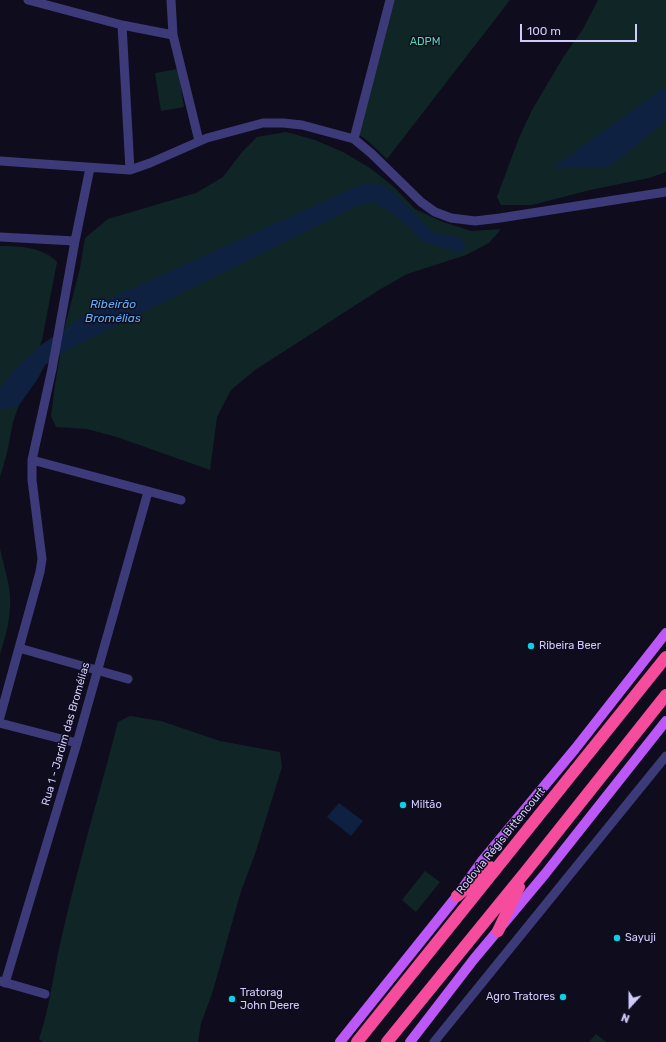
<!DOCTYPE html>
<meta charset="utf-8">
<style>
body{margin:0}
#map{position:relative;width:666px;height:1042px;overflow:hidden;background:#0f0d1d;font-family:Rubik,sans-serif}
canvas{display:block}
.north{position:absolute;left:610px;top:986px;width:40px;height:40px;-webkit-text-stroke:3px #0f0d1d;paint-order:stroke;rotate:201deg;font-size:11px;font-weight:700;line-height:16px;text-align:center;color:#d1cbfc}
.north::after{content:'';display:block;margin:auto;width:14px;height:18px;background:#d1cbfc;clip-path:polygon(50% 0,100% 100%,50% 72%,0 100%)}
.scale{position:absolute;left:520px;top:24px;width:117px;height:18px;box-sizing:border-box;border:2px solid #d1cbfc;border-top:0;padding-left:5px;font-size:12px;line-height:14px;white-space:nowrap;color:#d1cbfc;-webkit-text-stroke:3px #0f0d1d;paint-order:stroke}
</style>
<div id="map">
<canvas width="666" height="1042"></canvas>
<div class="north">N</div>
<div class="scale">100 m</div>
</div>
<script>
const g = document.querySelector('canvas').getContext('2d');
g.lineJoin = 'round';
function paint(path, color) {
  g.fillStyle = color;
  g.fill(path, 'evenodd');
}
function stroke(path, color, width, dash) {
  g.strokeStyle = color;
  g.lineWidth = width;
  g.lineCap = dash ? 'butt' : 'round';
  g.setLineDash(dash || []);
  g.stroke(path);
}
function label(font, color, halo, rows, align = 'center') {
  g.font = font + ' Rubik,sans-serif';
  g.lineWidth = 3;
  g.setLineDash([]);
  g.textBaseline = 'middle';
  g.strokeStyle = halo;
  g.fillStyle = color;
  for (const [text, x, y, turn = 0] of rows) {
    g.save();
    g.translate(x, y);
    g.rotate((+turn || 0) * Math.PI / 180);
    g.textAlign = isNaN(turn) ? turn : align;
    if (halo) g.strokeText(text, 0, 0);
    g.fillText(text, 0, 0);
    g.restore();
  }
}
const green = new Path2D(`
 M393,0h117l-123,159 -19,-18 -10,-7z
 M598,0h68v172l-17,6 -59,12 -58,15h-31l-4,-8 22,-59 13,-28 32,-54 19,-27z
 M178,69l6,38 -23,4 -6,-38z
 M286,132l29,8 28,12 27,16 24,19 21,22 28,13 28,9 30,-2 -12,14 -23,12 -59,19 -28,16 -124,80 -24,20 -14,27 -7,53 -93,-33 -30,-8 -31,-2 -5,-11 4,-31 10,-59 15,-58 5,-30 23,-19 88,-26 27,-16 19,-25 15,-15z
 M0,246c19,0 43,1 57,16l-15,78 -29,82 -6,31 -7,24z
 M0,549c4,17 12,42 10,59 -1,16 -5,31 -10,46z
 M130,716l31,5 59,20 60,11 2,15 -27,87 -14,37 -29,103 -11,29 -3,19h-155l-4,-3c12,-35 15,-72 24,-108 16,-70 37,-139 55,-209z
 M425,871l15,11 -24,30 -14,-12z
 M596,1034l10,8h-17z`);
const water = new Path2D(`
 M666,86v35l-57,46 -57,1z
 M364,183h14l16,9 30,32 9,8 28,6 5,10 -6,5 -39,-12 -12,-14 -20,-16 -16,-9 -10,1 -292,145 -26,17 -8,15 -18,25 -19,5v-21l11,-16 30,-28 66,-45z
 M339,803l24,18 -12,15 -24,-19z`);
const minor = new Path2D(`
 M28,0l94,25 51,10
 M171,0l2,35 26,106
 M122,25l8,145
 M354,139l36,-139
 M0,161l130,9 20,-7 57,-25 56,-15h20l19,2 52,14 18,15 49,48 14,10 16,6 24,3 25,-3 166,-26
 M0,237l75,4
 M32,460l149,40
 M19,648l109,31
 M0,717l40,-145 2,-13 -10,-79v-20l20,-91 23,-128 15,-73
 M0,723l77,20
 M0,981l45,13
 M5,983l72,-240 71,-251
 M434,1042l232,-286`);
const primary = new Path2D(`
 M340,1042l117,-146 25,-35 93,-112 91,-116
 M410,1042l64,-83 71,-85 121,-153`);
const motorway = new Path2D(`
 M457,896l33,-29
 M498,931l21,-44
 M357,1042l309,-385
 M387,1042l140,-172 139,-175`);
const markers = [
 [531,646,4,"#0cd0e8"],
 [403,805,4,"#0cd0e8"],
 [617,938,4,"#0cd0e8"],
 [563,997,4,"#0cd0e8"],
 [232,999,4,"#0cd0e8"]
];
const parkNames = [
 ["ADPM",425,42]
];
const poiNames = [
 ["Ribeira Beer",539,646],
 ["Miltão",411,805],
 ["Sayuji",625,938],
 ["Tratorag",240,993],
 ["John Deere",240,1006],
 ["Agro Tratores",555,997,"right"]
];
const streetNames = [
 ["Rua 1 - Jardim das Bromélias",66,734,-74],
 ["Rodovia Régis Bittencourt",501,841,-51]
];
const waterNames = [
 ["Ribeirão",113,305],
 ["Bromélias",113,319]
];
paint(green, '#102626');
paint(water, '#0e2140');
stroke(minor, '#3d3a7a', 9);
stroke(primary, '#bc58f7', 10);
stroke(motorway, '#f64c9d', 12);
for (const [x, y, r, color] of markers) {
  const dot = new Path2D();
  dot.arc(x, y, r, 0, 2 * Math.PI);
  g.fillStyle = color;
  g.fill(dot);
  stroke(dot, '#0f0d1d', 1.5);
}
label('11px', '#5cd8b9', '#0f0d1d', parkNames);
label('11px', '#d1cbfc', '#0f0d1d', poiNames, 'left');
label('11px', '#d1cbfc', '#0f0d1d', streetNames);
label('italic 12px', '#5eaff7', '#0f0d1d', waterNames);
</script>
